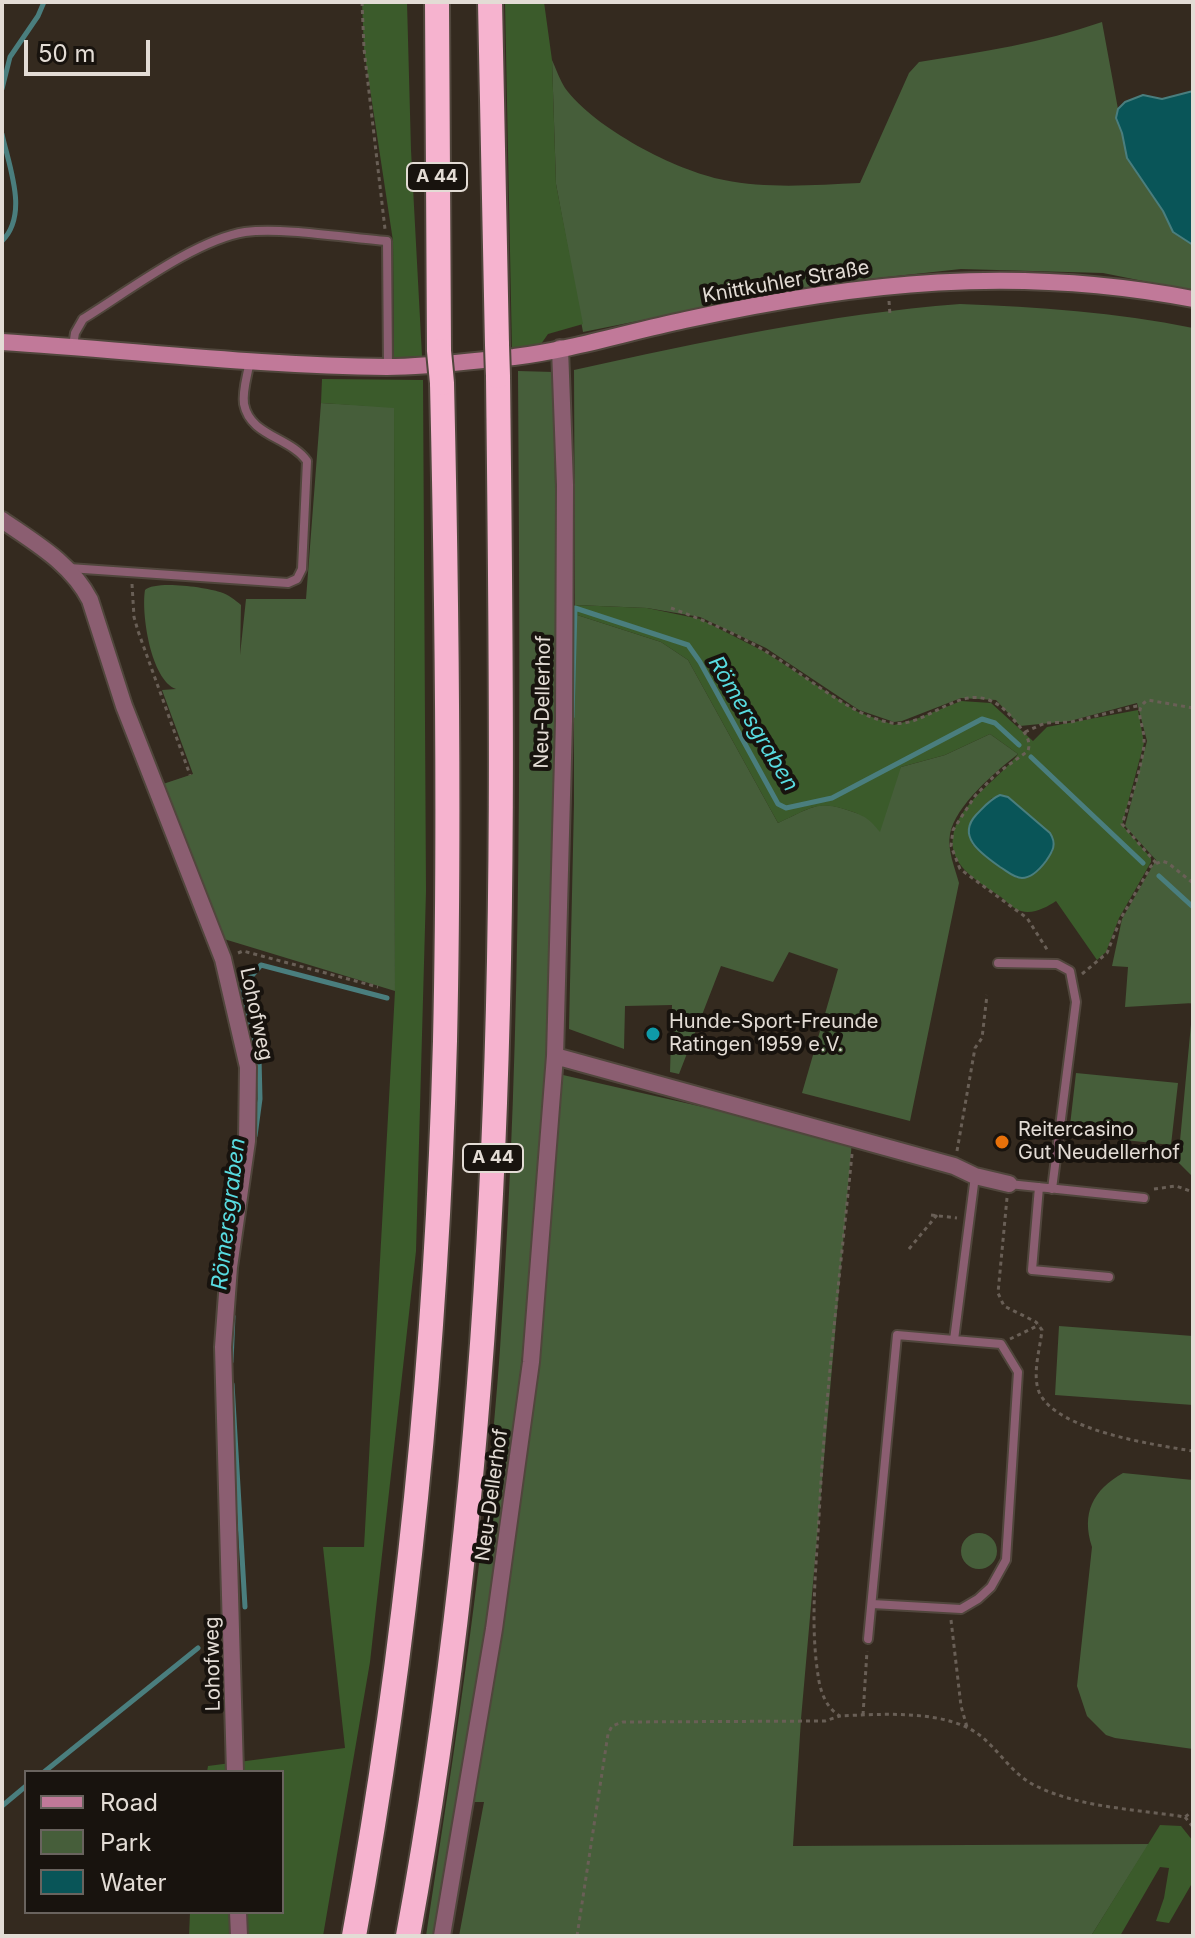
<!DOCTYPE html>
<meta charset="utf-8">
<style>
body{margin:0}
#map{position:relative;width:1195px;height:1938px;overflow:hidden;background:#342a1f;font-family:Inter,sans-serif}
canvas{display:block}
.frame{position:absolute;inset:0;border:4px solid #e3dcd5;pointer-events:none}
.legend{position:absolute;left:24px;top:1770px;width:260px;height:144px;box-sizing:border-box;background:#18130e;border:2px solid #69635e;margin:0;padding:10px 14px;list-style:none;font-size:24px;color:#e3dcd5}
.legend li{display:flex;align-items:center;gap:16px;height:40px}
.legend b{width:40px;border:2px solid #69635e}
.scale{position:absolute;left:24px;top:40px;width:126px;height:36px;box-sizing:border-box;border:4px solid #e3dcd5;border-top:0;padding-left:10px;font-size:24px;line-height:28px;white-space:nowrap;color:#e3dcd5;-webkit-text-stroke:6px #18130e;paint-order:stroke}
</style>
<div id="map">
<canvas width="1195" height="1938"></canvas>
<div class="frame"></div>
<ul class="legend">
<li><b style="height:10px;background:#c17999"></b>Road</li>
<li><b style="height:22px;background:#465e3a"></b>Park</li>
<li><b style="height:22px;background:#095558"></b>Water</li>
</ul>
<div class="scale">50 m</div>
</div>
<script>
const g = document.querySelector('canvas').getContext('2d');
g.lineJoin = 'round';
function paint(path, color) {
  g.fillStyle = color;
  g.fill(path, 'evenodd');
}
function stroke(path, color, width, dash) {
  g.strokeStyle = color;
  g.lineWidth = width;
  g.lineCap = dash ? 'butt' : 'round';
  g.setLineDash(dash || []);
  g.stroke(path);
}
function label(font, color, halo, rows, align = 'center') {
  g.font = font + ' Inter,sans-serif';
  g.lineWidth = 8;
  g.setLineDash([]);
  g.textBaseline = 'middle';
  g.strokeStyle = halo;
  g.fillStyle = color;
  for (const [text, x, y, turn = 0] of rows) {
    g.save();
    g.translate(x, y);
    g.rotate((+turn || 0) * Math.PI / 180);
    g.textAlign = isNaN(turn) ? turn : align;
    if (halo) g.strokeText(text, 0, 0);
    g.fillText(text, 0, 0);
    g.restore();
  }
}
const green = new Path2D(`
 M1102,22l16,87 -2,9 6,15 5,25 36,53 10,21 20,13v46l-90,-18 -142,-4 -139,15 -239,48 -27,-148 -4,-124c4,9 8,20 13,28 29,40 111,83 159,92 44,9 91,5 136,3l49,-110 10,-11c62,-10 123,-19 183,-40z
 M960,304c78,3 156,8 233,24v849l-15,-15 15,-159 -68,4 3,-40 -16,-1 10,-47 34,-59 -31,-34 22,-85 -10,-38 -67,18 -50,5 -24,-26 -35,-2 -59,23 -8,1 -35,-12 -93,-62 -66,-31 -53,-9 -72,-3 -1,-235c128,-28 255,-56 386,-66z
 M518,371l36,1 3,348 -8,335 -27,302 -30,249 -56,330h-10c30,-195 60,-390 74,-587 23,-326 20,-652 18,-978z
 M321,403l73,4 1,584 -171,-52 -64,-154 33,-11 -31,-84 14,-1c-25,-9 -35,-75 -31,-99 10,-10 60,-3 75,2 8,2 15,8 21,13l-1,50 6,-56h60z
 M574,614l87,28 27,18 90,163c46,-22 42,-23 90,-6l33,-50 44,-12 45,-21 28,20c-22,17 -63,52 -68,80 -3,16 5,34 9,49l-49,238 -108,-28 36,-124 -49,-17 -16,30 -52,-16 -42,108 -9,-2 2,-67 -47,1 -1,43 -55,-20 5,-226z
 M1076,1073l102,10 -7,62 -102,-11z
 M563,1075l289,66 -51,578 -8,127 356,-2 -58,92h-632l25,-134h-10l27,-174 33,-263z
 M1059,1326l134,10v69l-138,-10z
 M1123,1473l70,7v269l-78,-11 -9,-3 -19,-19 -10,-30 15,-139c-11,-34 1,-57 31,-74z
 M961 1551a18 18 0 1 1 36 0a18 18 0 1 1-36 0Z`);
const forest = new Path2D(`
 M362,2h45l4,148 11,206 -28,2 -1,-117 -29,-192z
 M505,2h39l8,58 4,124 27,140 -35,10 -7,10 -29,7z
 M322,379l101,1 3,511 -10,360 -46,411 -47,274h-134l1,-24h92v-140h-75l1,-6 137,-18 -22,-201h41l31,-556 -1,-583 -73,-5z
 M575,605l72,3 53,11 65,33 93,60 36,13 22,-6 45,-18 30,2 42,38 14,-14 91,-17 6,33 -22,82 29,33v4l-32,56 -13,34 -9,8 -41,-59c-9,6 -23,14 -35,10 -6,-1 -15,-10 -20,-14 -23,-16 -56,-32 -47,-66 9,-31 46,-53 64,-77l-28,-20 -45,21 -44,12 -21,65c-11,-13 -13,-15 -30,-21 -33,-12 -41,-2 -72,12l-90,-163 -27,-18 -87,-28zM992,798l61,53 -15,20 -21,7 -45,-34 -1,-23z
 M1160,1825l21,1 12,15v36l-2,8 -22,38 -13,-2 8,-23 5,-30 -9,-1 -40,69h-29z`);
const water = new Path2D(`
 M1193,91v154l-20,-13 -10,-21 -36,-53 -5,-25 -6,-15 2,-9 7,-7 18,-7 19,4z
 M1000,795l8,2 42,36c7,11 3,18 -4,28 -6,8 -14,17 -24,17 -8,0 -15,-7 -22,-11 -18,-13 -44,-30 -24,-52 8,-8 14,-16 24,-20z`);
const stream = new Path2D(`
 M2,89l8,-32 28,-41 6,-14
 M2,134c7,33 27,80 0,107
 M572,717l3,-109 113,37 12,17 78,142 8,4 46,-10 150,-79 13,4 24,22
 M1031,757l112,106
 M1159,876l34,31
 M255,1136l5,-37 -1,-41 -17,-71 19,-22 126,33
 M231,1362l2,-46
 M232,1384l13,223
 M44,1772l154,-124
 M2,1806l24,-20`);
const path = new Path2D(`
 M362,2l2,47 21,180
 M889,301l1,14
 M132,584l2,33 4,14 52,144
 M671,608c32,12 65,25 94,43 38,21 84,65 127,72 41,6 78,-58 122,-3 8,10 18,18 14,31l-32,23 -21,22 -22,34 -2,16 9,23 67,49 21,33
 M1025,732l20,-9 26,-1 70,-17
 M1156,863l-34,-39c7,-20 23,-65 22,-85 0,-15 -12,-30 4,-39l45,8
 M238,953l5,-2 135,36
 M1082,974l25,-21 14,-35 30,-52 11,-5 6,2 25,20
 M957,1151l18,-103 7,-10 5,-43
 M852,1154c-12,121 -27,242 -33,363 -3,52 -9,106 -1,158 2,16 8,33 22,41 41,-2 109,-7 142,21 19,16 31,38 54,49 45,22 100,23 149,31l8,-6
 M1154,1189l22,-3 17,6
 M1007,1198l-9,95 6,13 32,16 6,8c-2,19 -10,44 -3,62 17,39 117,53 154,59
 M931,1215l26,3
 M909,1249l28,-34
 M1010,1339l29,-14
 M951,1620l10,86 6,21
 M863,1715l4,-64
 M1185,1817l8,10
 M577,1936l31,-202 4,-8 11,-4 202,-1 15,-5`);
const lane = new Path2D(`
 M73,346l2,-13 8,-14c44,-27 112,-79 162,-87 38,-5 102,6 142,9l1,126
 M69,568l219,15 9,-4 5,-10 5,-108c-17,-24 -57,-25 -63,-57 -2,-14 4,-30 6,-44
 M998,963l59,1 13,7 6,31 -24,187
 M1009,1184l135,14
 M1039,1187l-7,83 77,7
 M872,1604l89,5 17,-10 13,-12 15,-27 12,-188 -17,-28 -47,-4
 M868,1639l29,-304 57,5 21,-164`);
const street = new Path2D(`
 M2,520c33,23 69,43 88,80l34,106 99,253 25,108 -1,74 -18,126 -6,80 12,425
 M555,1056l399,110 21,10 34,8
 M238,1912l1,24
 M442,1936l52,-307 37,-267 24,-306 9,-335 1,-236 -5,-137`);
const secondary = new Path2D(`
 M2,342c128,8 257,24 385,25 42,0 85,-6 127,-10 57,-7 114,-25 171,-37 174,-38 332,-55 508,-21`);
const highway = new Path2D(`
 M437,2l2,349
 M490,2l7,343
 M354,1936c54,-295 83,-596 91,-895 5,-219 2,-439 -3,-658
 M408,1936c45,-245 71,-494 83,-742 14,-272 10,-546 7,-818`);
const highwayBridge = new Path2D(`
 M497,345l1,31
 M439,351l3,32`);
const markers = [
 [653,1034,8,"#0f9aa8"],
 [1002,1142,8,"#e8710a"]
];
const shields = [
 [437,177,60],
 [493,1158,60]
];
const shieldNames = [
 ["A 44",437,177],
 ["A 44",493,1158]
];
const streetNames = [
 ["Knittkuhler Straße",786,282,-10],
 ["Neu-Dellerhof",543,702,-89],
 ["Lohofweg",256,1014,78],
 ["Neu-Dellerhof",492,1495,-82],
 ["Lohofweg",213,1664,-91]
];
const poiNames = [
 ["Hunde-Sport-Freunde",669,1022],
 ["Ratingen 1959 e.V.",669,1045],
 ["Reitercasino",1018,1130],
 ["Gut Neudellerhof",1018,1153]
];
const waterNames = [
 ["Römersgraben",753,724,59],
 ["Römersgraben",229,1214,-83]
];
paint(green, '#465e3a');
paint(forest, '#3b5b2b');
paint(water, '#095558');
stroke(water, '#4a7e7e', 2);
stroke(stream, '#4a7e7e', 5);
stroke(lane, '#50463c', 12);
stroke(street, '#50463c', 20);
stroke(secondary, '#50463c', 20);
stroke(highway, '#50463c', 28);
stroke(path, '#695f56', 3, [4, 4]);
stroke(lane, '#8b5e71', 8);
stroke(street, '#8b5e71', 16);
stroke(secondary, '#c17999', 16);
stroke(highway, '#f6b3cf', 24);
stroke(highwayBridge, '#50463c', 28, []);
stroke(highwayBridge, '#f6b3cf', 24);
for (const [x, y, r, color] of markers) {
  const dot = new Path2D();
  dot.arc(x, y, r, 0, 2 * Math.PI);
  g.fillStyle = color;
  g.fill(dot);
  stroke(dot, '#18130e', 3);
}
for (const [x, y, w] of shields) {
  const box = new Path2D();
  box.roundRect(x - w / 2, y - 14, w, 28, 6);
  g.fillStyle = '#18130e';
  g.fill(box);
  stroke(box, '#e3dcd5', 2);
}
label('bold 18px', '#e3dcd5', null, shieldNames);
label('20px', '#e3dcd5', '#18130e', streetNames);
label('20px', '#e3dcd5', '#18130e', poiNames, 'left');
label('italic 22px', '#58dbe0', '#18130e', waterNames);
</script>
